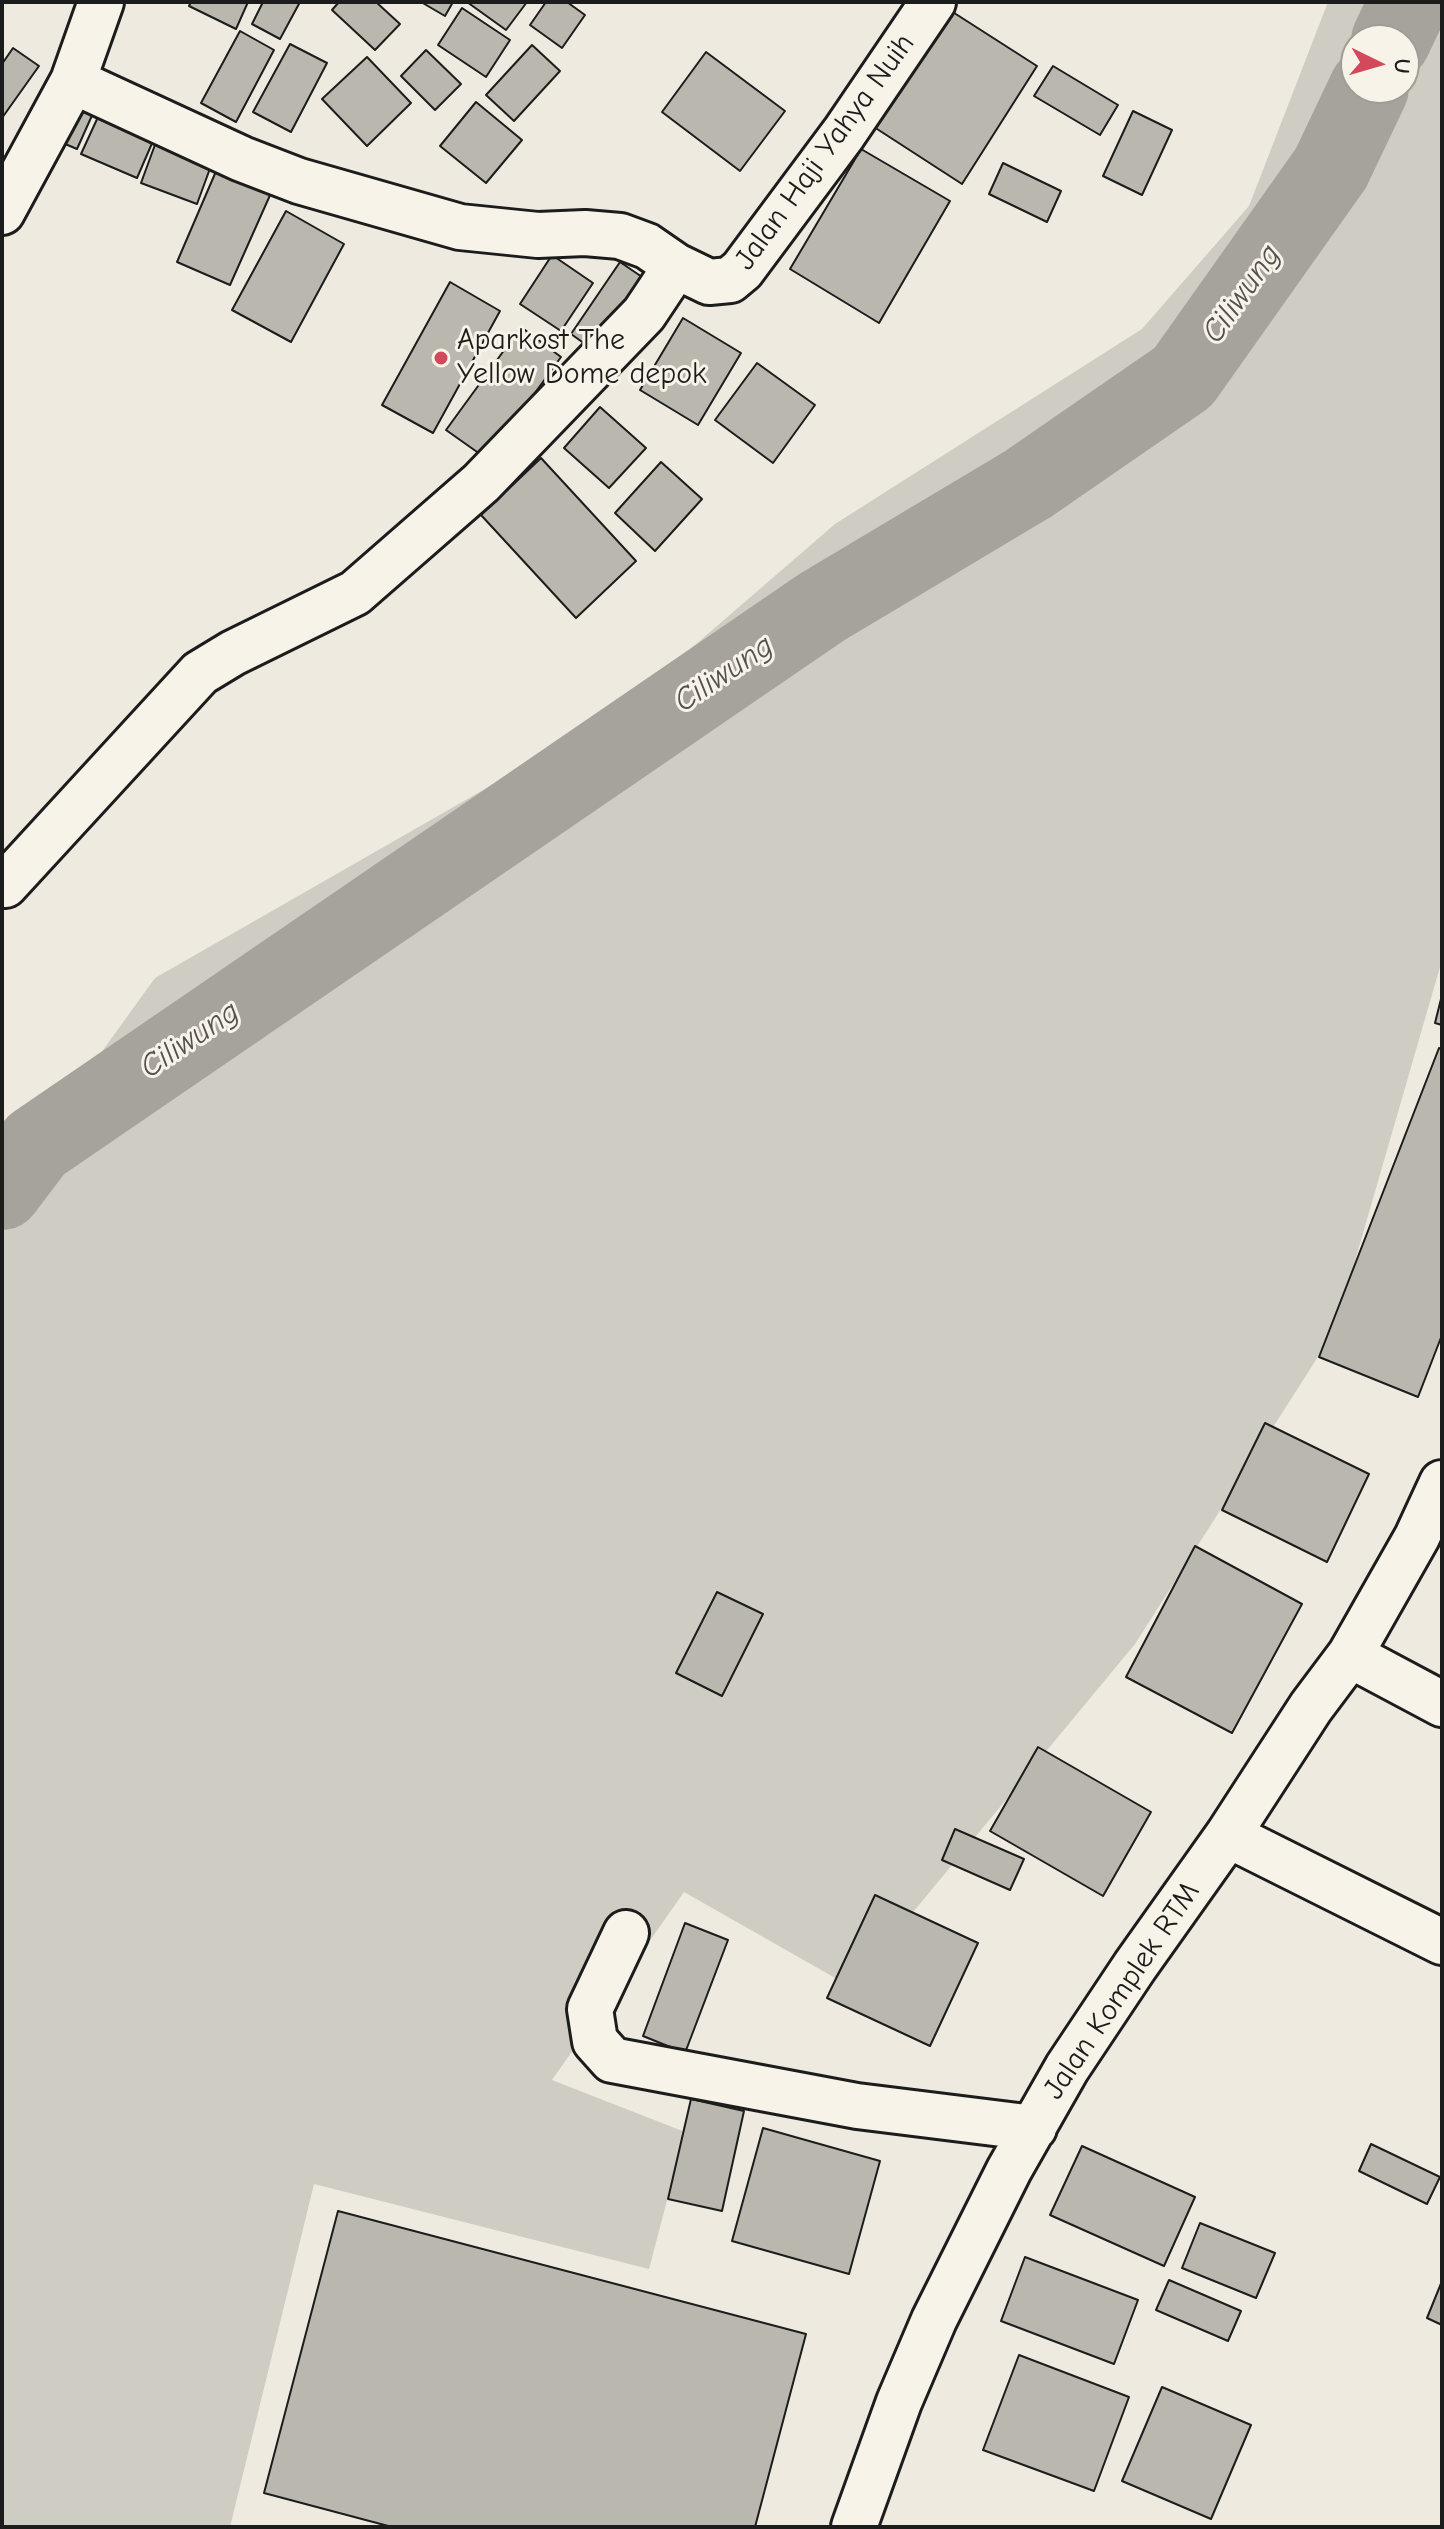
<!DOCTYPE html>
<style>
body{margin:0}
#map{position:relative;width:1444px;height:2529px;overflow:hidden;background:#eeeae0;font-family:"Comic Neue",sans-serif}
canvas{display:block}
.frame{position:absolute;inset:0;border:4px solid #1c1c1c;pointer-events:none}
.north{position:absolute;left:1340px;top:24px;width:80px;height:80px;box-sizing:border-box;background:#f7f3e8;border:2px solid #9f9d96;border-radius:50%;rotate:95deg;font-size:22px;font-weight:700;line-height:32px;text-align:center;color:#1c1c1c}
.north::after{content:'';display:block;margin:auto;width:28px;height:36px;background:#d1495b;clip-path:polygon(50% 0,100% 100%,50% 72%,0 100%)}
</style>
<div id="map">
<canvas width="1444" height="2529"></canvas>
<div class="frame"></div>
<div class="north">U</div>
</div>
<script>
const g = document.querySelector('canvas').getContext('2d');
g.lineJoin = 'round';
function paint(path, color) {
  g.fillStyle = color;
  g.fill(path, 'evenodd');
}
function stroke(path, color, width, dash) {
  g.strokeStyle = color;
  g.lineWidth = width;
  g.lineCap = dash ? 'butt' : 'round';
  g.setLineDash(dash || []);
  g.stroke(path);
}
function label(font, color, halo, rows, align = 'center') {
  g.font = font + ' "Comic Neue",sans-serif';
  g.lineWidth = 6;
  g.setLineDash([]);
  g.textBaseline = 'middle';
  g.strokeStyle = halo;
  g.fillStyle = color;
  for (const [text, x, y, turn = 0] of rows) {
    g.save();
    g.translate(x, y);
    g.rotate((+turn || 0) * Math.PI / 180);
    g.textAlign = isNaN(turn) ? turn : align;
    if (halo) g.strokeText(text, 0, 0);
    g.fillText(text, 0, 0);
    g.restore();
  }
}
const green = new Path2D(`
 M1328,2h114v958l-107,370 -200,314 -284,343 -167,-95 -132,188 133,52 -36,137 -335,-85 -84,343h-228v-1337l153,-212 459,-263 221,-191 307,-195 107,-123zM1356,40h48v48h-48z`);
const river = new Path2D(`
 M1391,40l18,-38
 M2,1190l34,-45 786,-538 206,-123 155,-107 148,-209 38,-80`);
const building = new Path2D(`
 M191,2h57l-12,27 -47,-23z
 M263,2h37l-20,37 -28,-15z
 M339,2h37l24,22 -25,26 -43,-40z
 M421,2h32l-8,14z
 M467,2h60l-21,28z
 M546,2h21l18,13 -23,33 -32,-23z
 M462,8l48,32 -24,37 -48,-32z
 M948,9l89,57 -75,118 -88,-57z
 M240,31l34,19 -38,72 -35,-19z
 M290,44l37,19 -36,69 -38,-20z
 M532,45l28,26 -46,50 -28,-26z
 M13,48l26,18 -37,52v-54z
 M426,50l35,34 -26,26 -34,-34z
 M706,52l79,59 -45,60 -78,-59z
 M367,57l44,46 -44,43 -45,-47z
 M1053,66l65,39 -18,30 -66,-39z
 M69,98l25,13 -17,38 -26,-11z
 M476,102l46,38 -36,43 -46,-37z
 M1133,111l39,19 -30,65 -39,-19z
 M98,117l55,24 -16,37 -56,-24z
 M156,142l56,21 -15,41 -56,-21z
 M861,149l89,52 -71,122 -89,-54z
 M1003,163l58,28 -14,31 -58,-28z
 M217,169l54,24 -41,92 -53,-23z
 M286,211l58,33 -53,98 -59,-32z
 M552,255l41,28 -32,48 -41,-27z
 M620,262l28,19 -49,73 -28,-20z
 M450,282l50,29 -67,122 -51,-28z
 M683,318l58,35 -43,72 -58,-35z
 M521,327l40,30 -74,102 -41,-29z
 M757,363l58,42 -42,58 -58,-43z
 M600,407l46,41 -37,40 -45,-40z
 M541,458l95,103 -60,57 -95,-103z
 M661,462l41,37 -47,52 -40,-38z
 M1442,995v30l-7,-2z
 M1439,1048l3,1v286l-24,62 -99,-40z
 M1265,1423l104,51 -42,88 -105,-52z
 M1195,1546l107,58 -70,129 -106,-56z
 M717,1592l46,22 -41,82 -46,-23z
 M1038,1747l113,65 -48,84 -113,-65z
 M955,1829l69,30 -14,31 -68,-30z
 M875,1895l103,48 -48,103 -103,-48z
 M685,1923l43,17 -43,113 -42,-17z
 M691,2099l53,12 -22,100 -54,-12z
 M763,2128l117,33 -31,113 -117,-33z
 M1371,2144l69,33 -13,27 -68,-33z
 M1082,2146l113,51 -31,69 -114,-51z
 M338,2211l468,123 -51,193h-363l-128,-34z
 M1200,2223l75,30 -19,45 -74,-30z
 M1025,2257l113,43 -24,64 -113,-43z
 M1169,2280l72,31 -13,30 -72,-31z
 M1442,2281v44l-15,-7z
 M1019,2355l110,42 -35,94 -111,-41z
 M1162,2387l89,38 -40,94 -89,-38z`);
const street = new Path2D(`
 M73,81l169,78 57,22 161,46 78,8 47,-2 35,3 27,10 29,20 33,16 21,-2 12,-10 102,-137 89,-131
 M2,212l71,-131 28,-79
 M5,885l195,-212 33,-20 122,-60 126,-110 163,-169 32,-48
 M1350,1655l92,49
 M1228,1835l214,107
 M626,1933l-36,76 5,32 17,19 245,46 177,22
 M854,2527l45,-125 35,-82 75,-150 58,-102 68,-102 93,-131 83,-128 39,-52 67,-118 25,-54`);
const markers = [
 [441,358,8,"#d1495b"]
];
const streetNames = [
 ["Jalan Haji Yahya Nuih",825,152,-54],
 ["Jalan Komplek RTM",1122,1991,-56]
];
const poiNames = [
 ["Aparkost The",457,341],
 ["Yellow Dome depok",457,375]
];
const waterNames = [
 ["Ciliwung",1242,294,-55],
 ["Ciliwung",724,674,-34],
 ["Ciliwung",190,1040,-34]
];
paint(green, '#cfccc3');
stroke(river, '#a6a39d', 80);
paint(building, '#bab7af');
stroke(building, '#1c1c1c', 2);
stroke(street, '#1c1c1c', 50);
stroke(street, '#f7f3e8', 44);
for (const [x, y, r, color] of markers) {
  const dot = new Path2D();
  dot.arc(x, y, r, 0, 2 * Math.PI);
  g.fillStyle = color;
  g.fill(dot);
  stroke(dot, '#f7f3e8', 3);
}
label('30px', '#1c1c1c', '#f7f3e8', streetNames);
label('30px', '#1c1c1c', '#f7f3e8', poiNames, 'left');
label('italic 32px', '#535250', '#f7f3e8', waterNames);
</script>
